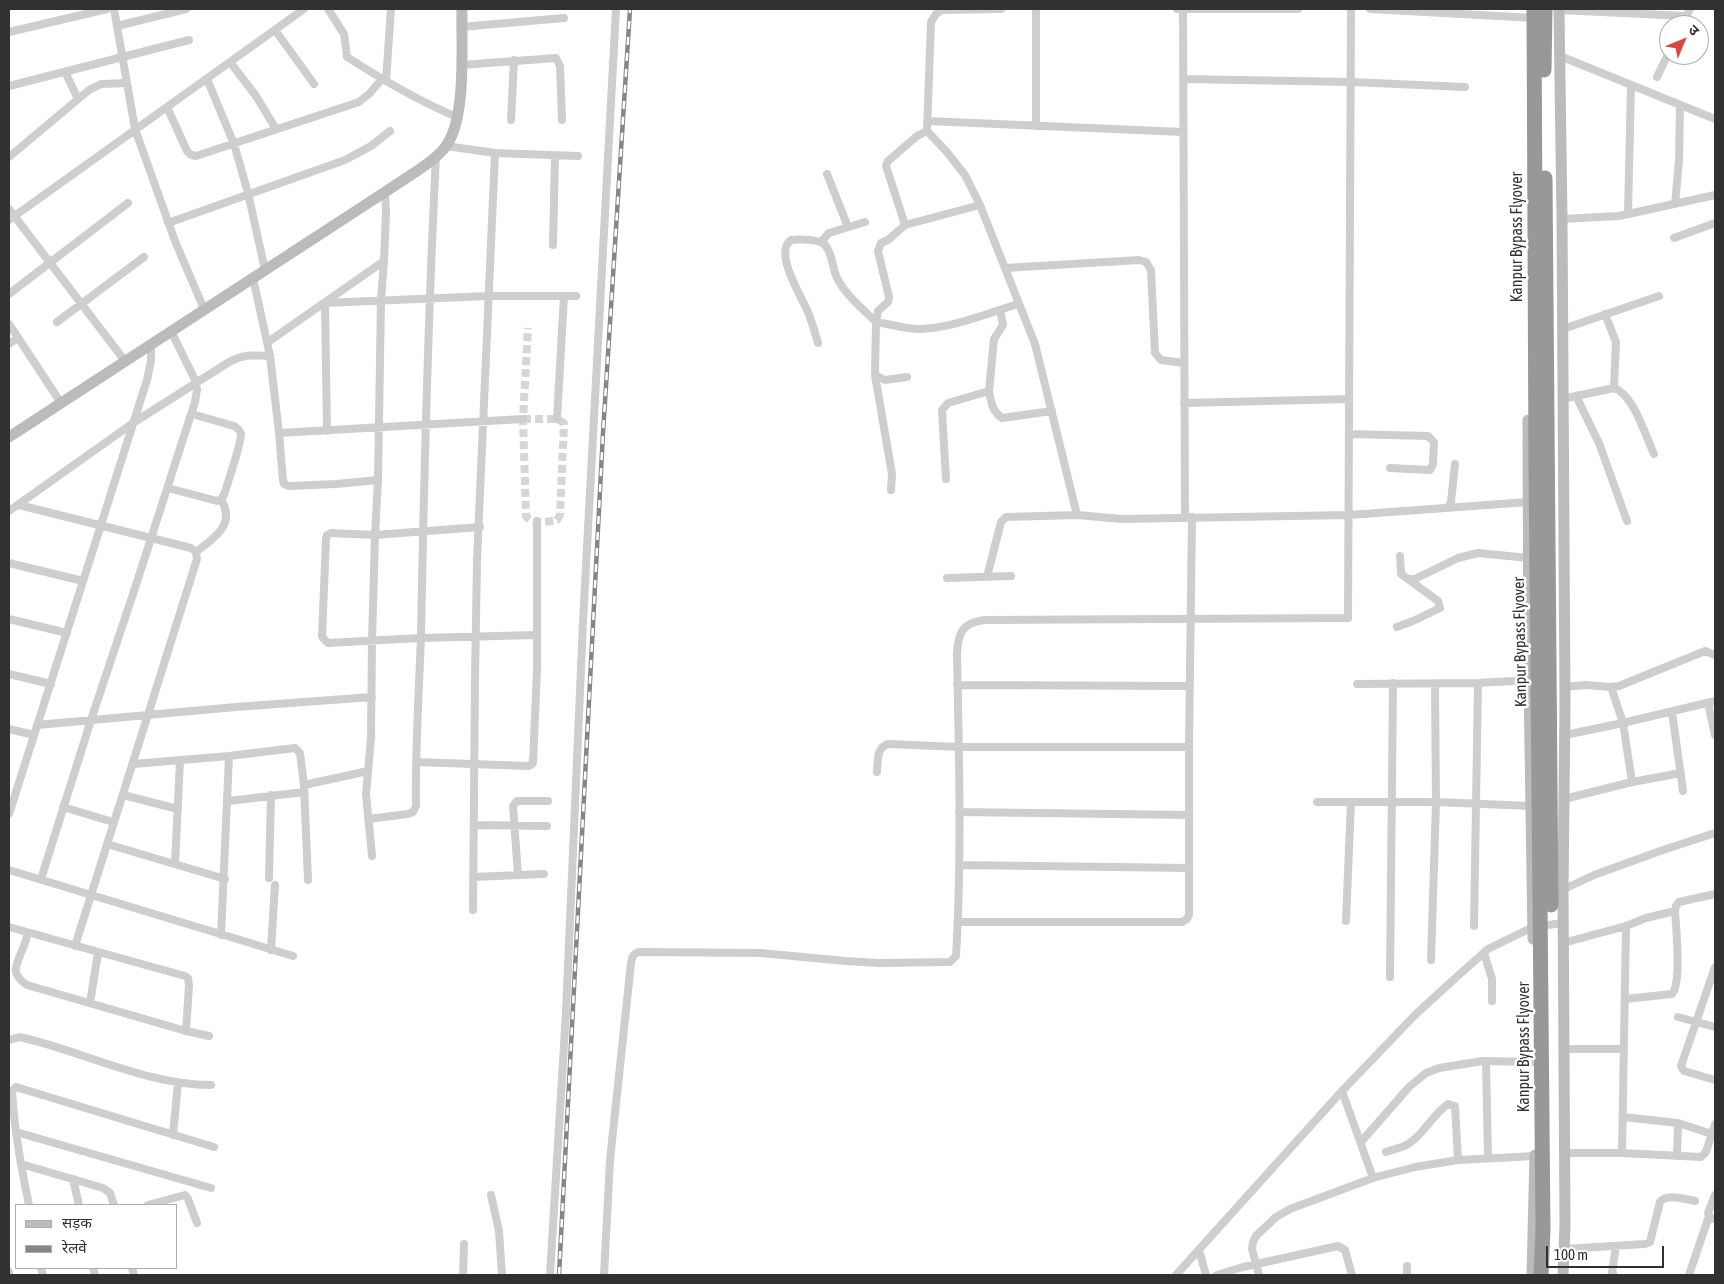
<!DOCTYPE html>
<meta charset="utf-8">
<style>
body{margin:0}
#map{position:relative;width:1724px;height:1284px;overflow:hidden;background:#fff;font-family:"Asap Condensed","Noto Sans Devanagari",sans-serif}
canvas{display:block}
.frame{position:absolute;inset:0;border:10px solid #313131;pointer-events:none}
.legend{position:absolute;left:15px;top:1204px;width:162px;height:65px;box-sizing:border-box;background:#fff;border:1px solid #adadad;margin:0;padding:6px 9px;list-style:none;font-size:15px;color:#313131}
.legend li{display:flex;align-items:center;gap:10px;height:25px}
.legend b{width:25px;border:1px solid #adadad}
.north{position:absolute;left:1659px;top:15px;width:50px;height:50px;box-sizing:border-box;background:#fff;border:1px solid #adadad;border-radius:50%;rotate:45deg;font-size:14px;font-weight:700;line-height:20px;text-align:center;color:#313131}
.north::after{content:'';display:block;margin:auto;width:18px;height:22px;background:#da4741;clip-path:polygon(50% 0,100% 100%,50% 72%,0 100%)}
.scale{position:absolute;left:1546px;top:1246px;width:118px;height:22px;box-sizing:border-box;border:2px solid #313131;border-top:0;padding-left:6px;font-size:15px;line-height:18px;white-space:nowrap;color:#313131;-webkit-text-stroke:4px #fff;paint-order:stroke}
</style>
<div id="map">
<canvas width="1724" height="1284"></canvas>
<div class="frame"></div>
<ul class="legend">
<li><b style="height:6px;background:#bbb"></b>सड़क</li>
<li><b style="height:6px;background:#868686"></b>रेलवे</li>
</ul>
<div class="north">उ</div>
<div class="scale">100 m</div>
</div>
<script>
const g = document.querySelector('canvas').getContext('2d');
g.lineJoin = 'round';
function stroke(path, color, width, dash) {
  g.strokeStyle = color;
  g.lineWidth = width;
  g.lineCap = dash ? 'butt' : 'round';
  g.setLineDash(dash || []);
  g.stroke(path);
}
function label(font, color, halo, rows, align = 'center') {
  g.font = font + ' "Asap Condensed",sans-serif';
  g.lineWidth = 5;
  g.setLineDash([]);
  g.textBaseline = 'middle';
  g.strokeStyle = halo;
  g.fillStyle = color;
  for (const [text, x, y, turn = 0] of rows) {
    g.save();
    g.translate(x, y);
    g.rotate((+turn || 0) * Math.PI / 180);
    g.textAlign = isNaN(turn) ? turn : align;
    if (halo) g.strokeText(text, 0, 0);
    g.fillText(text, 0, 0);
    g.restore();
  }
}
const streetTunnel = new Path2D(`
 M523,419h34l7,4 -4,92 -3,5c-10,2 -25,5 -31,-4l-3,-97 5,-91`);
const street = new Path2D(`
 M114,9l21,120 40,112 29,68
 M328,9l16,25 3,23c36,23 71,44 110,60
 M1001,9l-59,1 -6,4 -5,8 -4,109 19,20 19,24 15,30 55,139 42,171 45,4 227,-4 179,-13
 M1177,9h121
 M1183,9l2,509
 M1370,9l165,9
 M1559,10l127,6
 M1682,25l8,-16
 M117,26l69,-17
 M461,27l103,-9
 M275,30l39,54
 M9,32l98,-23
 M1560,56l155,63
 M230,62l26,34 20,33
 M461,65l95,-7 4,8 2,54
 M67,71v5l11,23
 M1657,77l12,-25
 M207,79l27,65 14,49 17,77
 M1183,79l168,3 114,5
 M386,81l5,-72
 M9,86l180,-46
 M167,107l20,44 4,4 5,1 163,-54 11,-9 12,-14
 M511,120l3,-60
 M927,121l256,11
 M1036,126v-117
 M927,131l-10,5 -29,25 -2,5 19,59 75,-20
 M446,146l49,7 83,3
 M9,157l80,-67 12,-6 26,-1
 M827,174l21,53
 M1675,204l4,-43 1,-56
 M9,209l116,152
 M1628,214l3,-129
 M1562,219l57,-3 96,-21
 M9,220l295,-211
 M168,223l177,-63 26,-14 19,-15
 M1674,238l41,-15
 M821,242l8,-9 36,-11
 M553,245l2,-89
 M1005,268l134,-8 7,2 5,8 4,83 6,7 23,3
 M253,278l17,78 9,77 4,48 1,3 5,2 47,-2 42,-4
 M9,294l119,-91
 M1605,314l11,28 -2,46
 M57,322l87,-65
 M876,322l2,-11 10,-9 1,-5 -11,-46 3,-8 7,-3 17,-15
 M9,324l52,79
 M1563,329l96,-33
 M268,342l116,-81
 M818,343c-3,-10 -6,-21 -10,-31 -6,-15 -35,-59 -17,-72 8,-1 28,-1 34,5 8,9 7,23 12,33 9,18 25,30 39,44
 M9,344l9,-6
 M875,375l17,99 -1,16
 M907,377l-22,3 -10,-5 1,-53c14,2 29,7 43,7 30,0 70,-16 99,-25
 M989,391c2,11 3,20 13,27l50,-7
 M1576,396l23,47 28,78
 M1562,399l52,-11c20,7 31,47 40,66
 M1184,403l165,-4
 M557,419l7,-123
 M327,431l-2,-128 163,-7h88
 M279,433l244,-14
 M1349,434l79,2 6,6 -1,22 -3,6 -40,-2
 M946,479l-4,-69 6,-7 41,-12 5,-52 9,-14 -3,-15
 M168,488l49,13 4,-2 3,-4c3,-10 18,-54 17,-61 -1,-4 -4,-6 -7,-8l-42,-12
 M19,505l172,43 5,4 1,7 -122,387
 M1448,508l3,-6 4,-38
 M9,511l124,-88 96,-61c15,-8 24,-7 41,-6
 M480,527l-105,8 -44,-2 -4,2 -1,4 -4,98 6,6 92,-5 117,-3
 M196,552c19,-15 40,-27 25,-53
 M1400,556l1,18 7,5h7l43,-21 20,-5 51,5
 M9,563l74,18
 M987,577l14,-55 5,-5 71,-2
 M947,578l64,-2
 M9,619l58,14
 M1397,627l16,-6 27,-13 -2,-7 -30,-22
 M9,674l42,10
 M1357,684l121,-1 51,-3
 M957,685l233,1
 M1565,687l20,-2 26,2 8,-1 86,-35 10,4
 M1611,687l12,36 9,59 49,-9
 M1708,703l7,32
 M1672,712l11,79
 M37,725l199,-18 136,-10
 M9,729l25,6
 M1565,735l58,-12 92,-22
 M416,762l113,4 4,-3 4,-93v-149
 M133,764l96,-8 66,-8 5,5 4,32 4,95
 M877,772c1,-11 -1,-25 12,-28l69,3h231
 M304,785l64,-14
 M123,795l55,14
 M1564,799l68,-17
 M229,801l75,-9
 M1317,802h119l95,4
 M63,807l50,15
 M959,812l230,3
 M9,814l138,-434 4,-19v-17
 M368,819l40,-5 5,-2 3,-6c-1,-56 3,-113 5,-170 3,-160 7,-320 15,-480
 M474,825l73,1
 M107,844l118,35
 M372,856l-6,-62 5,-57 1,-96 3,-106 3,-55 3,-180 3,-39 2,-49 -1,-20
 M175,864l5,-104
 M959,865l230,3
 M9,870l284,86
 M518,875l-5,-69 4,-5h31
 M473,877l71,-3
 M269,878l2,-83
 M41,879l50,-159 44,-132 60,-186 2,-12 -1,-8 -25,-51
 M1560,891l34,-16 69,-25 52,-17
 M473,910l2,-230 2,-119 18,-408
 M1346,921l5,-119
 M958,922h224l5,-3 2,-4v-168l3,-230
 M1474,926l4,-243
 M9,927l176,49 3,2 1,7 -3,46
 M28,933c-2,7 -4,14 -7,20 -6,15 -10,21 6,32l159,46 23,5
 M221,935l8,-179
 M1563,943l63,-17 20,-8 29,-7 1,-5 3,-4 36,-8
 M271,950l4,-65
 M1484,953l8,26v22
 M1431,960l5,-158 -1,-118
 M1715,967l-34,99 3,5 31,9
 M1390,977l3,-294
 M1625,999l47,-5c10,-11 4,-66 3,-83
 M90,1003l8,-50
 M1678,1017l37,10
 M9,1040l11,-3c62,14 127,48 191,48
 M1564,1049h60
 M1486,1061l2,97
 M1342,1091l31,87
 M1623,1117l55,6 37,12
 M16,1132l195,56
 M173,1135l5,-52
 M1361,1142l48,-55 17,-14 13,-5 44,-7 52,1
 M1386,1152c7,-3 16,-4 22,-8 15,-8 24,-29 40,-40l7,2 3,54
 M1564,1153h58l79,4 5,-5 9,-28
 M1622,1153l4,-227
 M1677,1156l1,-33
 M21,1164l82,24 7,5 4,12
 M73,1179l6,26
 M491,1195l8,36 3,44
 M1715,1195l-7,18 2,5 5,1
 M29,1205c-8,-38 -15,-76 -17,-114l4,-4 198,60
 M148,1205l37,-10 3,4 9,24
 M1564,1249l81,-5 5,-2 10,-40c7,-9 24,-3 35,-1
 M1199,1250l7,25
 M1407,1266v9
 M41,1268l2,7
 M93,1268l2,7
 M132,1268l2,7
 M9,1272v3
 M463,1275l1,-31
 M550,1275l16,-263 17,-390 33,-613
 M604,1275l6,-115 21,-197c1,-6 2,-9 8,-11l122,1 84,8 34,2 71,-1 6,-6c6,-101 3,-202 1,-302 1,-21 5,-31 27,-34l364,-2 3,-609
 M1176,1275l166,-184 73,-76 36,-33 37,-33 45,-22 30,-4
 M1217,1275l26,-8 95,-21 7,4 7,25
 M1259,1275l-7,-26 1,-7 3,-6 20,-19 14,-8 83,-31 42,-11 43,-7 77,-4
 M1614,1275l-2,-3 4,-26
 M1689,1275l20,-59`);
const secondary = new Path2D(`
 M1559,9l3,210 3,485 -2,186 2,335 -2,50
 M1528,420l1,260 4,259
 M9,437l376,-245c17,-12 50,-30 61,-46 21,-29 15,-101 16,-137
 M1532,1275l3,-120`);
const rail = new Path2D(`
 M559,1275l44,-842 27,-424`);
const highwayBridge = new Path2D(`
 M1534,9l2,457 7,764 -2,45
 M1544,70l1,-61
 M1545,178l6,727`);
const streetNames = [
 ["Kanpur Bypass Flyover",1517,237,-90],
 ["Kanpur Bypass Flyover",1520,642,-91],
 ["Kanpur Bypass Flyover",1524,1047,-90]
];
stroke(streetTunnel, '#d6d6d6', 8, [8, 4]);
stroke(street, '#cecece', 8);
stroke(secondary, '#bbb', 11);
stroke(rail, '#868686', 4.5);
stroke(rail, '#fff', 2.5, [8]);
stroke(highwayBridge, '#989898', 15);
label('16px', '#313131', '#fff', streetNames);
</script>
